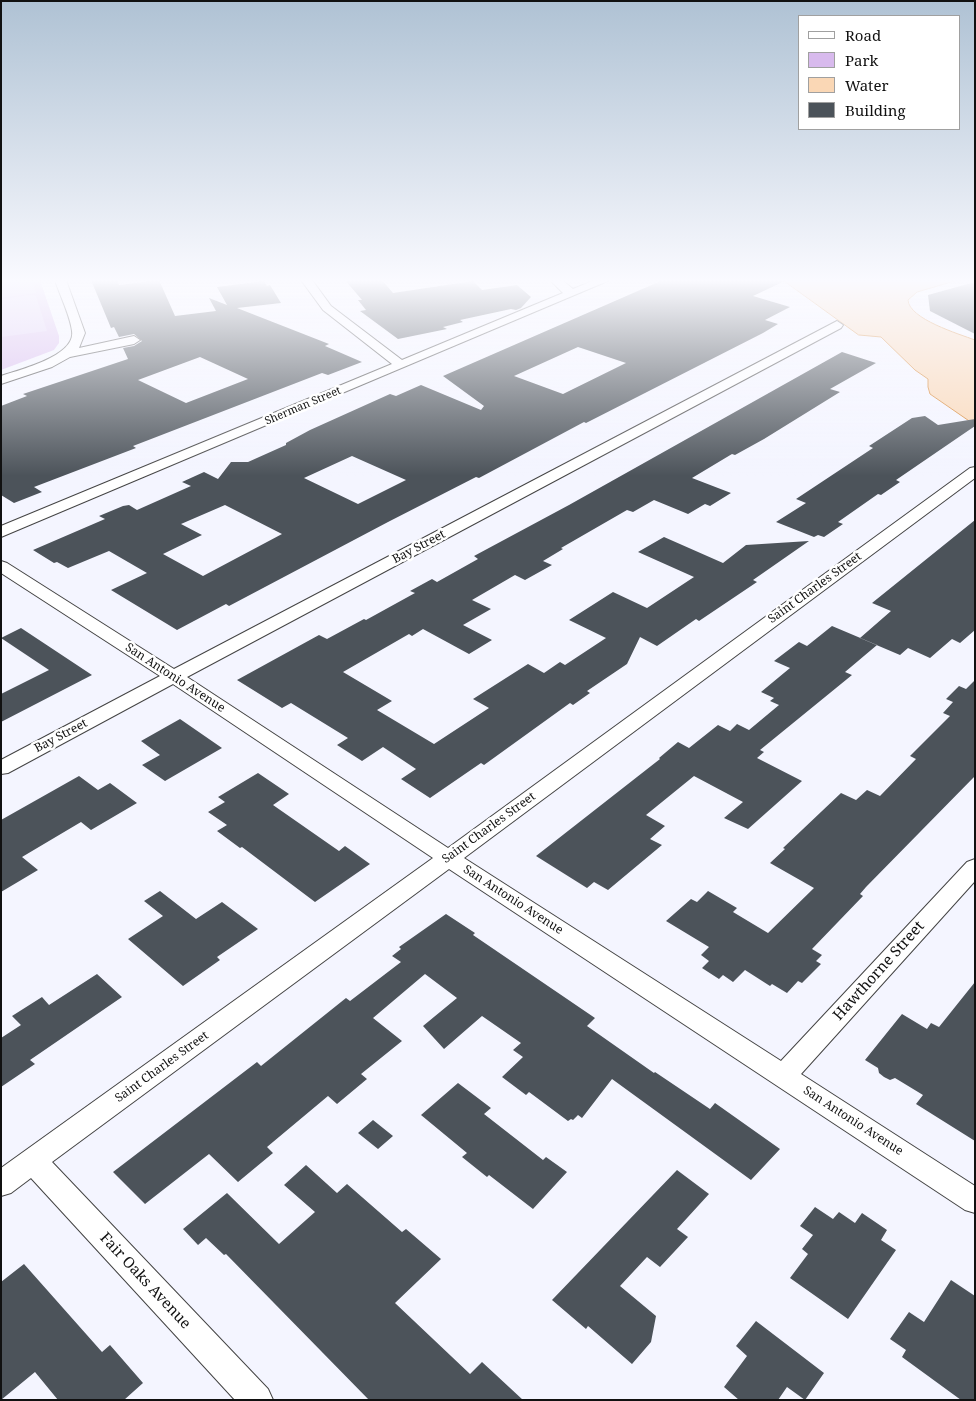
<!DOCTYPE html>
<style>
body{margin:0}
#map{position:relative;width:976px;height:1401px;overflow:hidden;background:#f4f5ff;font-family:"Noto Serif",serif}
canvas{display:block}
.frame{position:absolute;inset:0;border:2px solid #111;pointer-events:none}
.legend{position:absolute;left:798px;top:15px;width:162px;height:115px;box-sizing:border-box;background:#fff;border:1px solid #a0a0a0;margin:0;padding:6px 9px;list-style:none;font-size:15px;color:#111}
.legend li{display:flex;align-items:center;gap:10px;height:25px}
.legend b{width:25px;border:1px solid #a0a0a0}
</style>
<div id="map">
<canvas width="976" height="1401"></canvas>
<div class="frame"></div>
<ul class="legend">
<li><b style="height:6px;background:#fff"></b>Road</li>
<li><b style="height:14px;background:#d8baed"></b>Park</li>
<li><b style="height:14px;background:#fad7b5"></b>Water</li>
<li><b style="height:14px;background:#4c535a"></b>Building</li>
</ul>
</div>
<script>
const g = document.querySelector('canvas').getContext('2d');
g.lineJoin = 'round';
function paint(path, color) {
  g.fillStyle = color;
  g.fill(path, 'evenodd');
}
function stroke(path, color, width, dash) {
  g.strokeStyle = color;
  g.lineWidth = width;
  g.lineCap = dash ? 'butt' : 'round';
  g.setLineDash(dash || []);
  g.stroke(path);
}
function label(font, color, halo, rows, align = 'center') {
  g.font = font + ' "Noto Serif",serif';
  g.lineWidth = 5;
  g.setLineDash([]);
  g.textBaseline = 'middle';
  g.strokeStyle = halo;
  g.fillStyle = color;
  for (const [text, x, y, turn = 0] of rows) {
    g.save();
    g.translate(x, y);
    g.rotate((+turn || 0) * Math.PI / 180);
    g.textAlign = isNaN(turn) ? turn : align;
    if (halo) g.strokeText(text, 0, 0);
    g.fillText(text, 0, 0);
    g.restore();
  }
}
const green = new Path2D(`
 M1,280h39l19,56v7l-5,7 -53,20z`);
const pitch = new Path2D(`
 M1,280h31l4,13 -35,5z
 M30,295l6,1 11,35 -46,6v-38z`);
const water = new Path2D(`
 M783,280h175l-41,12 -9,8c1,19 51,34 67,40v85l-45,-31 -2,-7v-8l-13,-9 -34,-33 -22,-2z`);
const building = new Path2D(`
 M91,280h26l2,5 40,-5 16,36 41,-5 -7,-13 18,7 -10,-18 47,-6 3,5 3,-1 11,18 -44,5 92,36 -4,2 37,16 -34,13 -6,-2 -189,73 3,2 -102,39 8,5 -28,11 -13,-8v-89l26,-10 -4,-2 105,-35 -5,-11 11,-2 8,-5 -8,-7 -15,3 -5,-10 -3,1zM200,357l48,22 -62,24 -48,-23z
 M345,280h37l11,13 80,-12 9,9 35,-5 14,12 -10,11 -5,2 -5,-1 -51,11 3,2 -20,5 4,2 -49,10 -38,-28 6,-1 -8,-10h4z
 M663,280h124l-34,16 37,11 -25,13 13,4 -15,9 -177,90 -2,-1 -105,56 -3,-1 -88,45 -159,84 -3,-2 -49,26 -66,-40 36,-17 -38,-22 -41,17 -11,-6 -3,1 -21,-13 72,-31 -6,-3 24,-10 6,-1 8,5 54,-24 -9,-4 22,-10 14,7 13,-17h17l38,-17v-2l24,-13 80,-36 6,2 25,-11 60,25 3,-4 -41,-30zM578,347l48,16 -63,31 -49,-18zM352,456l54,24 -48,24 -54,-26zM225,505l57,29 -79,42 -40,-22 39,-19 -21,-11z
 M975,282v52l-45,-23 -2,-16z
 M842,352l34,11 -46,26 10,3 -76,47 -29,16 -3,-1 -40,24 39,15 -21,13 -5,-2 -17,10 -34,-14 -21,12 -6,-2 -66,38 2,1 -20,12 9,4 -27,15 -10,-5 -43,25 19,9 -28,16 29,15 -23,14 -46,-25 -11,7 -3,-2 -66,38 49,29 -15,9 57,34 55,-36 -16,-9 55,-35 16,9 16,-11 5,3 41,-27 -37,-18 44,-28 34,16 47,-31 -56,-25 26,-15 59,26 23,-18 63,-4 -56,39 4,2 -58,39 -3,-2 -39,27 -17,-9 -13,27 -40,27 3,2 -17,12 -3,-2 -86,62 -3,-2 -51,35 -29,-19 15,-10 -33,-22 -21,14 -25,-16 11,-7 -57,-35 -9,5 -45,-28 82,-45 8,4 37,-20 2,1 49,-27 -5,-2 22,-12 5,3 41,-23 -4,-3 95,-51z
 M925,416l13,9 37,-6v7l-79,54 4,2 -19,13 -3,-1 -40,28 5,2 -19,13 -6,-2 -4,2 -38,-15 30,-19 -10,-4 77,-51 -4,-2 43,-28z
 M975,520v110l-15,13 -8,-4 -22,19 -22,-10 -8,7 -40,-17 31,-27 -19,-8z
 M832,626l45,19 -32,27 7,3 -92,75 4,2 -7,6 45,23 -54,48 -24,-11 19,-16 -49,-26 -48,39 19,11 -15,13 12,6 -54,45 -14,-8 -7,6 -51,-32 124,-97 -1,-1 19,-16 11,6 29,-23 12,6 7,-7 12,6 30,-25 -9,-4 4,-3 -13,-6 29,-24 -16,-7 25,-19 8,4z
 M21,628l71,47 -91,47v-28l48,-24 -48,-32z
 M975,680v96l-109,111 -6,7 3,2 -51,53 10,6 -6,6 5,3 -19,19 -4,-2 -11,12 -15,-9 -2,2 -25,-16 -12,12 -10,-7 -4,4 -17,-11 7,-7 -8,-6 8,-8 -43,-26 25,-22 6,3 11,-11 29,17 -4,4 35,21 46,-45 -44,-25 15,-14 -2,-1 58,-55 15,7 11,-10 13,6 36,-37 -6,-3 40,-40 -7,-3 10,-11 -7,-3 13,-13 7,3z
 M180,719l42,29 -57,33 -23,-16 18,-10 -19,-14z
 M258,773l31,21 -16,11 66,46 6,-5 25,18 -55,38 -73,-55 -2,1 -23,-17 10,-6 -19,-13 17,-10 -7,-5z
 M79,776l19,14 12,-7 27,20 -46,27 -10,-8 -59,35 16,13 -37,22v-72z
 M160,891l36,28 26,-17 36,27 -41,28 3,3 -37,26 -55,-47 35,-23 -19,-15z
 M446,914l29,19 -2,2 122,83 -8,8 67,47 1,-1 55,37 5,-6 65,46 -29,31 -139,-101 -30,39 -4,-3 -5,5 -2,-1 -3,2 -39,-29 -3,3 -24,-18 21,-20 -10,-7 8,-7 -39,-27 -38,33 -21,-23 34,-28 -32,-24 -52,44 29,23 -41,33 6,5 -30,25 -9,-8 -61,51 6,6 -35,29 -29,-28 -64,50 -32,-32 144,-110 4,4 85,-68 4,3 51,-39 -9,-6 9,-7 -2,-2z
 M97,974l25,23 -92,63 5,4 -34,23v-49l20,-13 -9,-9 30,-19 7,8z
 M975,982v159l-59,-37 7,-9 -28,-17 -5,2 -6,-3 -5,-4 -1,-5 -13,-8 37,-46 25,15 4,-6 8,4z
 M458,1083l33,25 -7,6 59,46 3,-3 21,15 -34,37 -44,-34 -2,2 -25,-20 5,-4 -46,-38z
 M373,1120l20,16 -15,13 -20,-16z
 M306,1165l31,28 10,-9 55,48 4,-3 35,30 -46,44 75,71 12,-12 41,38h-154l-143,-146 -2,1 -18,-17 -8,7 -15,-16 44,-36 52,51 36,-32 -31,-27z
 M677,1170l32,24 -32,35 11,8 -28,30 -13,-10 -27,29 36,30 -5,26 -19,22 -44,-38 -2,3 -34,-29z
 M815,1207l18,12 6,-7 16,11 7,-10 25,17 -6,10 15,10 -48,69 -58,-41 18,-24 -6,-5 11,-14 -13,-9z
 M24,1264l78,88 8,-7 33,38 -19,17h-66l-23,-28 -34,28v-118z
 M951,1280l24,16v104h-14l-59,-43 4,-7 -16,-11 19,-27 15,10z
 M756,1321l68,52 -19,27 -18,-13 -9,13h-39l-15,-13 23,-31 -11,-10z`);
const minor = new Path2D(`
 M55,280h11l19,53 -6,15 55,-12 6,4 -6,4 -64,13 -18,10 -51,17v-8c18,-6 75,-20 71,-45 -2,-16 -12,-35 -17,-51z
 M301,280h11l19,26 71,54 161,-67 -13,-13h12l11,9 22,-9h15l-609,257v-11l391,-162 -69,-54z
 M837,321l6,4 -2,3 -654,349 261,171 522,-380 5,-1v11l-511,380 317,203 186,-199 8,-3v22l-174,193 174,112v27l-10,-3 -516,-341 -397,293 216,227 5,11h-38l-204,-222 -20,15 -10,3v-28l432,-310 -260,-174 -165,89 -7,1v-14l159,-84 -159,-103v-12l6,2 167,106z`);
const farStreetnames = [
 ["Sherman Street",303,406,-23]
];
const streetNames = [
 ["Bay Street",419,547,-28],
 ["Saint Charles Street",815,588,-36],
 ["San Antonio Avenue",175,678,33],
 ["Bay Street",61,736,-28],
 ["Saint Charles Street",489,828,-36],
 ["San Antonio Avenue",513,900,33],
 ["Saint Charles Street",162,1067,-36],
 ["San Antonio Avenue",853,1121,33]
];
const nearStreetnames = [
 ["Hawthorne Street",879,971,-48],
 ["Fair Oaks Avenue",145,1281,47]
];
paint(green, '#d8baed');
paint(pitch, '#dfccf4');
paint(water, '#fad7b5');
stroke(water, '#d78836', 1);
paint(building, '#4c535a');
stroke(minor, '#444', 2);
paint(minor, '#fff');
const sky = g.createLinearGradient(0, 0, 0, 476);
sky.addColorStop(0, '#afc2d4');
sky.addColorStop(0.59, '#fafaff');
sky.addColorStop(1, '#fafaff00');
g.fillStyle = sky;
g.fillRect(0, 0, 976, 476);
label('11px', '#111', '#fff', farStreetnames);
label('12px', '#111', '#fff', streetNames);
label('15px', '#111', '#fff', nearStreetnames);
</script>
